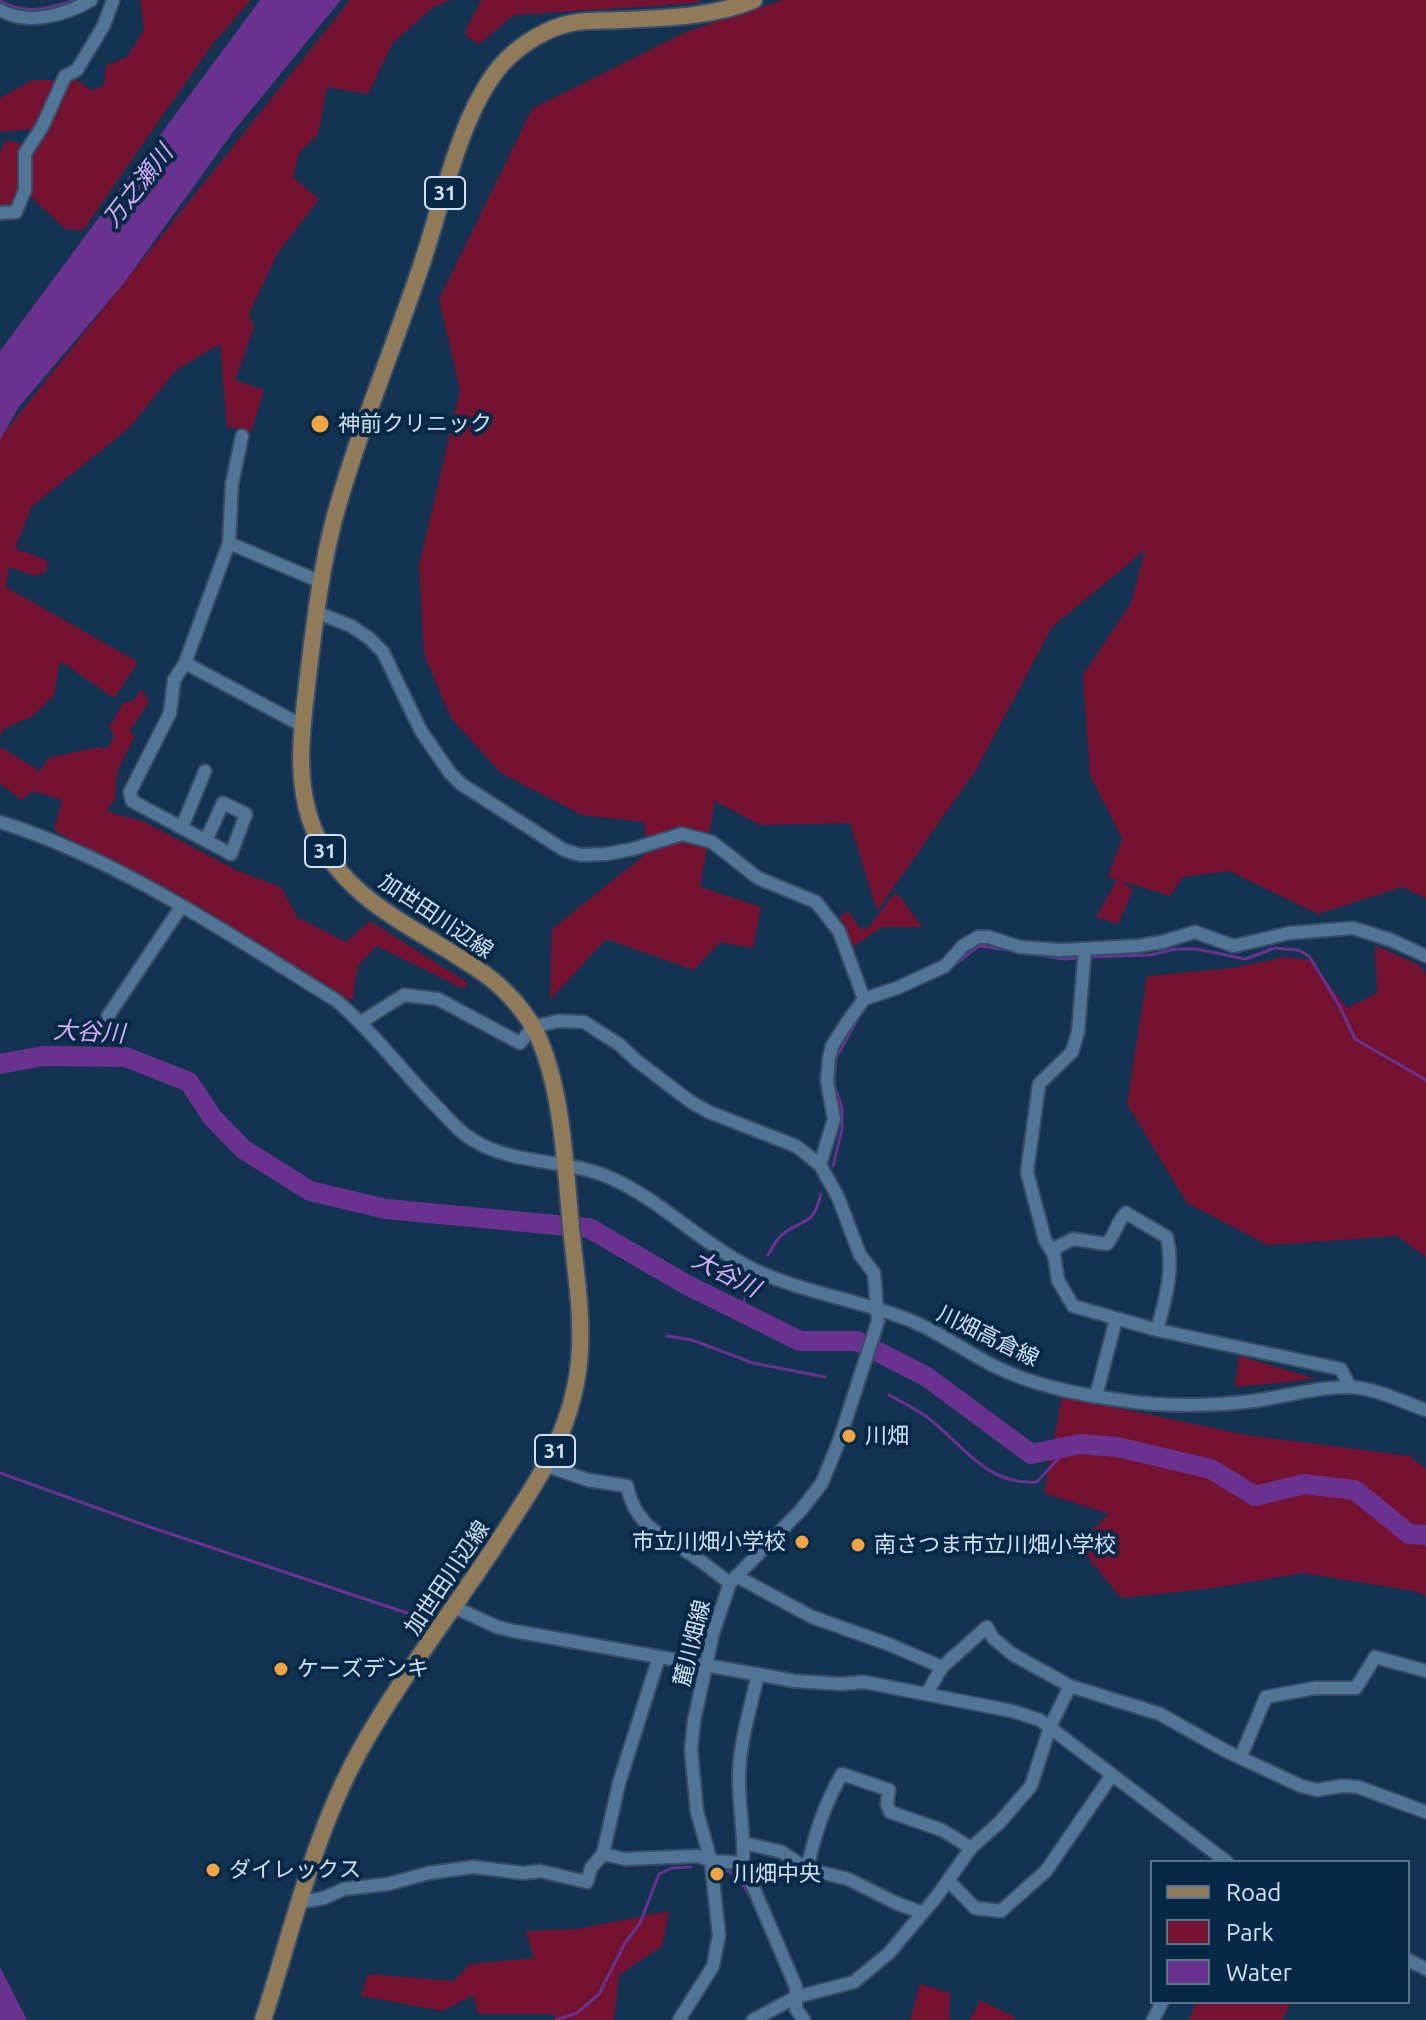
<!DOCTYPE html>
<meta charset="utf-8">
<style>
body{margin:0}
#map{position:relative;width:1426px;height:2020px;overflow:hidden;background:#133351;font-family:Ubuntu,sans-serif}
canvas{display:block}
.legend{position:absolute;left:1150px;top:1860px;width:260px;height:144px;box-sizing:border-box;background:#082946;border:2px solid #58738c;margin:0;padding:10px 14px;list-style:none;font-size:24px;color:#d0e2f5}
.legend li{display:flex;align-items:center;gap:16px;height:40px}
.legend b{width:40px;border:2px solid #58738c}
</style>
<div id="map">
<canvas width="1426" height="2020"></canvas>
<ul class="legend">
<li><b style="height:10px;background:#907a5a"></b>Road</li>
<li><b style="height:22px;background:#741331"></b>Park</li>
<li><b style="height:22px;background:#68328e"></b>Water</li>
</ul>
</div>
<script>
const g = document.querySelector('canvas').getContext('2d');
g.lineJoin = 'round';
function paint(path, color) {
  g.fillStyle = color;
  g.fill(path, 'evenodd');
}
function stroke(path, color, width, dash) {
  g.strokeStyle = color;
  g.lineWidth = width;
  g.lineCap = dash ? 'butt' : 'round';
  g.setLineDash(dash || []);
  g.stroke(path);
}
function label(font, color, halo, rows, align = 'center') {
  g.font = font + ' Ubuntu,"Noto Sans JP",sans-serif';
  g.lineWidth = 8;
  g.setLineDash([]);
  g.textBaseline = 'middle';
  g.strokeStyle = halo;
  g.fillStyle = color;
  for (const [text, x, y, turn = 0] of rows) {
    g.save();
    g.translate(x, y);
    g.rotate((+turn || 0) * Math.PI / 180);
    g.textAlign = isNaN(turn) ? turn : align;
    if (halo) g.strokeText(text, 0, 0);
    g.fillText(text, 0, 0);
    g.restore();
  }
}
const green = new Path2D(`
 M140,0h111l-40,46 -128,184 -18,-1 -34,-32 -2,-42 40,-72 5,-5 18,13 12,-6 2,-19 21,-9 17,-27z
 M350,0h101l-18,7 -41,37 -24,50 -41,-7 -9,47 -19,19 -6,24 26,22 -42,55 -28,60 5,13 -19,53 29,10 -13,42 -24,-5 -7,-83 -44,26 -47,58 -97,78 -17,42 33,13 -2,11 -12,4 -25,-9 -3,20 132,75 -24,36 -54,-37 -6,34 -21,21 -30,13 -3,10v-301z
 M481,0h219l-2,3 -184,12 -35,29 -15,-10z
 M783,0h643v898l-24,-11 -84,27 -89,-43 -46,6 -13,19 -48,-15 11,9 -15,34 -22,-7 21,-37 -9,-3 14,-39 -32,-63 -7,-100 48,-72 14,-53 -93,77 -75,141 -100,143 -27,-88 -90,2 -45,-24 -15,86 61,20 -8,41 -33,-6 -26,28 -88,-31 -56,61 2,-71 95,-76 -3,-31 -62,-7 -81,-42 -50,-55 -27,-64 -5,-88 41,-176 -21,-91 93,-190 156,-78z
 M33,80h23l-22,49 -34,3v-34z
 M6,140l17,4c-9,20 0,40 -9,60l-14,1v-52z
 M142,689l7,13 -19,28 4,7 -17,35 -2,27 -9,12 39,11 91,48 45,17 16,30 49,25 24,-21 98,62 -4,6 -87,-43 -19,19 -6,36 -298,-171 8,-30 -29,-9 -12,9 -21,-17v-36l40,24 9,-13 44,-10h15l6,-12 -5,-9 15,-25h8z
 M893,895h6l23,32h-40l-30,20 -12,-30 8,-6 12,18 9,-2z
 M1375,945l46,21 5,9v282l-29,-21 -129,9 -81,-42 -60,-99 20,-128 86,-8 52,-11 25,3 37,48 30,-15z
 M1239,1356h1l76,23 -81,8z
 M1062,1396l184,39 164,21 16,13v127l-11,-5 -112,-18 -90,15 -92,10 -43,-53 31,-31 -65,-21z
 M669,1911l-7,35 -43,29 -5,45h-59l-2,-6h-75l-5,-19 -30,16 -82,-15 7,-22 85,7 17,-17 64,-6 -8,-27 52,-2z
 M920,1984l30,9 -1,25 3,2h-42z
 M980,2000l33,16 2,4h-45z
 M1196,2002h95l-9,18h-93z`);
const water = new Path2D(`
 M260,0h81l-108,132 -109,151 -106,125 -18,32v-89z
 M0,1967l27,53h-27z`);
const stream = new Path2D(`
 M0,1c27,15 48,7 76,-1
 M1024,953l41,6 15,-1
 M1088,957l63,-2 24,-6h22l48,10 30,-11 23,2 11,6 30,49 16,34 71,41
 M949,969l30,-23 30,4
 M833,1166l9,-37v-21l-8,-24 2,-26 24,-43
 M768,1255c4,-7 9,-17 15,-21 22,-18 29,-5 38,-40
 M740,1311l9,-22
 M667,1336l25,4 61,23 72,14
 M889,1395c13,7 27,14 38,22 38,29 58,68 110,65l33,-36
 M0,1473l147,53 281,94
 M725,1869c26,11 39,62 52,88
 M556,2020l21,-7 22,-19 26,-51 15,-20 19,-49 13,-6 19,-1`);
const river = new Path2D(`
 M0,1064l43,-8 83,1 63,25 23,35 31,32 67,42 76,18 203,19 98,57 113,56h57l70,36 104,77 49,-10 37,3 94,22 44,27 49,-12 51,6 54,44 17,1`);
const minor = new Path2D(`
 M0,10c27,16 66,5 91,-10
 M0,213l16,-1 9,-22v-37l17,-26 23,-51 12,-6 27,-45 9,-25
 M229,543l92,39
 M316,612l35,14 18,12 14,14 38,79 29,42 11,11 103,66 17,5 25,-1 27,-5 49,-15 30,8 46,36 58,24 23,29 25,68
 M185,663l118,63
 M0,822c117,36 233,115 337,179 37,32 66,71 100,106 11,11 22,25 36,33 41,26 96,18 140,39 48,22 85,61 132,86 51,27 113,34 167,56 28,12 53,30 80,44 41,21 89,30 135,36 40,6 99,5 139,-2 29,-5 55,-12 84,-12 26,1 52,15 76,23
 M182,827l23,-56
 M206,840l17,-37 23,11 -15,40 -99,-53 -2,-9 40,-79 4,-33 11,-17 44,-120 3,-59 10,-48
 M1085,949l-7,83 -6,20 -33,32 -12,88 18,68 9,15 4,25 15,26 84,24 184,39 9,18
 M108,1016l73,-109
 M361,1022l43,-27 34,4 82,44 13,-16 25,-6 26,1 36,23 17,16 54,41 18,10 87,34 24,19 18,32 22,58 14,18 4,48 -39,120 -17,42 -21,27 -71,73 -17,50 -19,88 -3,29 6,62 14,49 8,74 -6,31 -34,54
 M820,1165l14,-46 -7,-38 2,-23 3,-12 14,-22 18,-25 33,-11 48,-22 18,-20 15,-9h11l31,10 41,3 76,-4 25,-4 33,-10 39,14 55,-13 64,-5 38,12 35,16
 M1051,1250l22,-11 34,5c8,-9 10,-23 19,-31l41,24c7,33 -1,60 -10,93
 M1096,1396l20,-77
 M547,1466l41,14 39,6c8,38 31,48 62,67 14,9 27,20 41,30
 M736,1576l76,41 76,27 54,23
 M454,1607l43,20 17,4 281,50 46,3 23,-2 148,29 28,9 187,142
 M758,1674c-7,32 -18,67 -19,100 -1,30 6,59 4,89l53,124v22l8,11
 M927,1693l15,-26 45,-40 6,11 19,16 58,32 90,28 64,36 77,36 16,4 25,-4 16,1 68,25
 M1241,1756l25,-59 49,-9h41l19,-31 51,14
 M744,1843l38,9 25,17 41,10 48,24 27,10
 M603,1854l16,-71 40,-126
 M807,1869c8,-35 17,-64 35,-95l47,16 -2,14 3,8 52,18 29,18
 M948,1880l27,28 26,3 45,-40 66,-96
 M301,1902l23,-4 20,-9 44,-5 41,-11 44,-6 50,6 17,-2 47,11 4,-14 12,-14 22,5 73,-3 13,5 32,2
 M1408,1960l18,9
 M753,2020l43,-23 58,-15 35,-29 48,-57 34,-48 29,-26 31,-36 19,-59 20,-41
 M1153,2020l9,-18`);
const major = new Path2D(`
 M263,2020c29,-88 50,-184 95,-266 39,-71 90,-137 135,-205 42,-65 83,-119 87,-199 2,-41 -5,-82 -9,-123 -6,-61 -8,-136 -34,-193 -10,-20 -29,-42 -47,-56 -61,-46 -144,-72 -176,-148 -19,-46 -13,-96 -7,-145 7,-57 13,-114 28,-169 24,-87 60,-171 88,-256 20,-59 40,-159 85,-202 17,-16 41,-31 64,-35 16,-3 33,-2 49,-3 45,-2 91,-3 133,-20`);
const markers = [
 [320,424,10,"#f3a442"],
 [849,1436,8,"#f3a442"],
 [802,1542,8,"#f3a442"],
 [858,1545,8,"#f3a442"],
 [281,1669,8,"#f3a442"],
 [213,1870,8,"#f3a442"],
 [717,1874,8,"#f3a442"]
];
const shields = [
 [445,193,40],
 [325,851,40],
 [555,1451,40]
];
const shieldNames = [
 ["31",445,193],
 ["31",325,851],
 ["31",555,1451]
];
const poiNames = [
 ["神前クリニック",338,424],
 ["川畑",865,1436],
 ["市立川畑小学校",786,1542,"right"],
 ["南さつま市立川畑小学校",874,1545],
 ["ケーズデンキ",297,1669],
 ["ダイレックス",229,1870],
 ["川畑中央",733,1874]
];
const streetNames = [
 ["加世田川辺線",436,916,34],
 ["川畑高倉線",988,1336,26],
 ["加世田川辺線",447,1578,-56],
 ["麓川畑線",692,1643,-76]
];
const waterNames = [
 ["万之瀬川",138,186,-52],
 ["大谷川",89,1032,3],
 ["大谷川",726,1274,27]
];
paint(green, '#741331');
paint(water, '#68328e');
stroke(stream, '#68328e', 3);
stroke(river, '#68328e', 20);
stroke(minor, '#364e68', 16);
stroke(major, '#364e68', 20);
stroke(minor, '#527495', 12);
stroke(major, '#907a5a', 16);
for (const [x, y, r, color] of markers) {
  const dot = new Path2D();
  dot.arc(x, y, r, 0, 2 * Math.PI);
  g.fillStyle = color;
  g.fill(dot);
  stroke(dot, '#082946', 3);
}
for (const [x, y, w] of shields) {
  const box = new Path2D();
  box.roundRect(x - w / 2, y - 16, w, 32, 6);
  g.fillStyle = '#082946';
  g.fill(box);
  stroke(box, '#d0e2f5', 2);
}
label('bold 20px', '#d0e2f5', null, shieldNames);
label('22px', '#d0e2f5', '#082946', poiNames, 'left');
label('22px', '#d0e2f5', '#082946', streetNames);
label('italic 24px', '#d4aef6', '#082946', waterNames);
</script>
